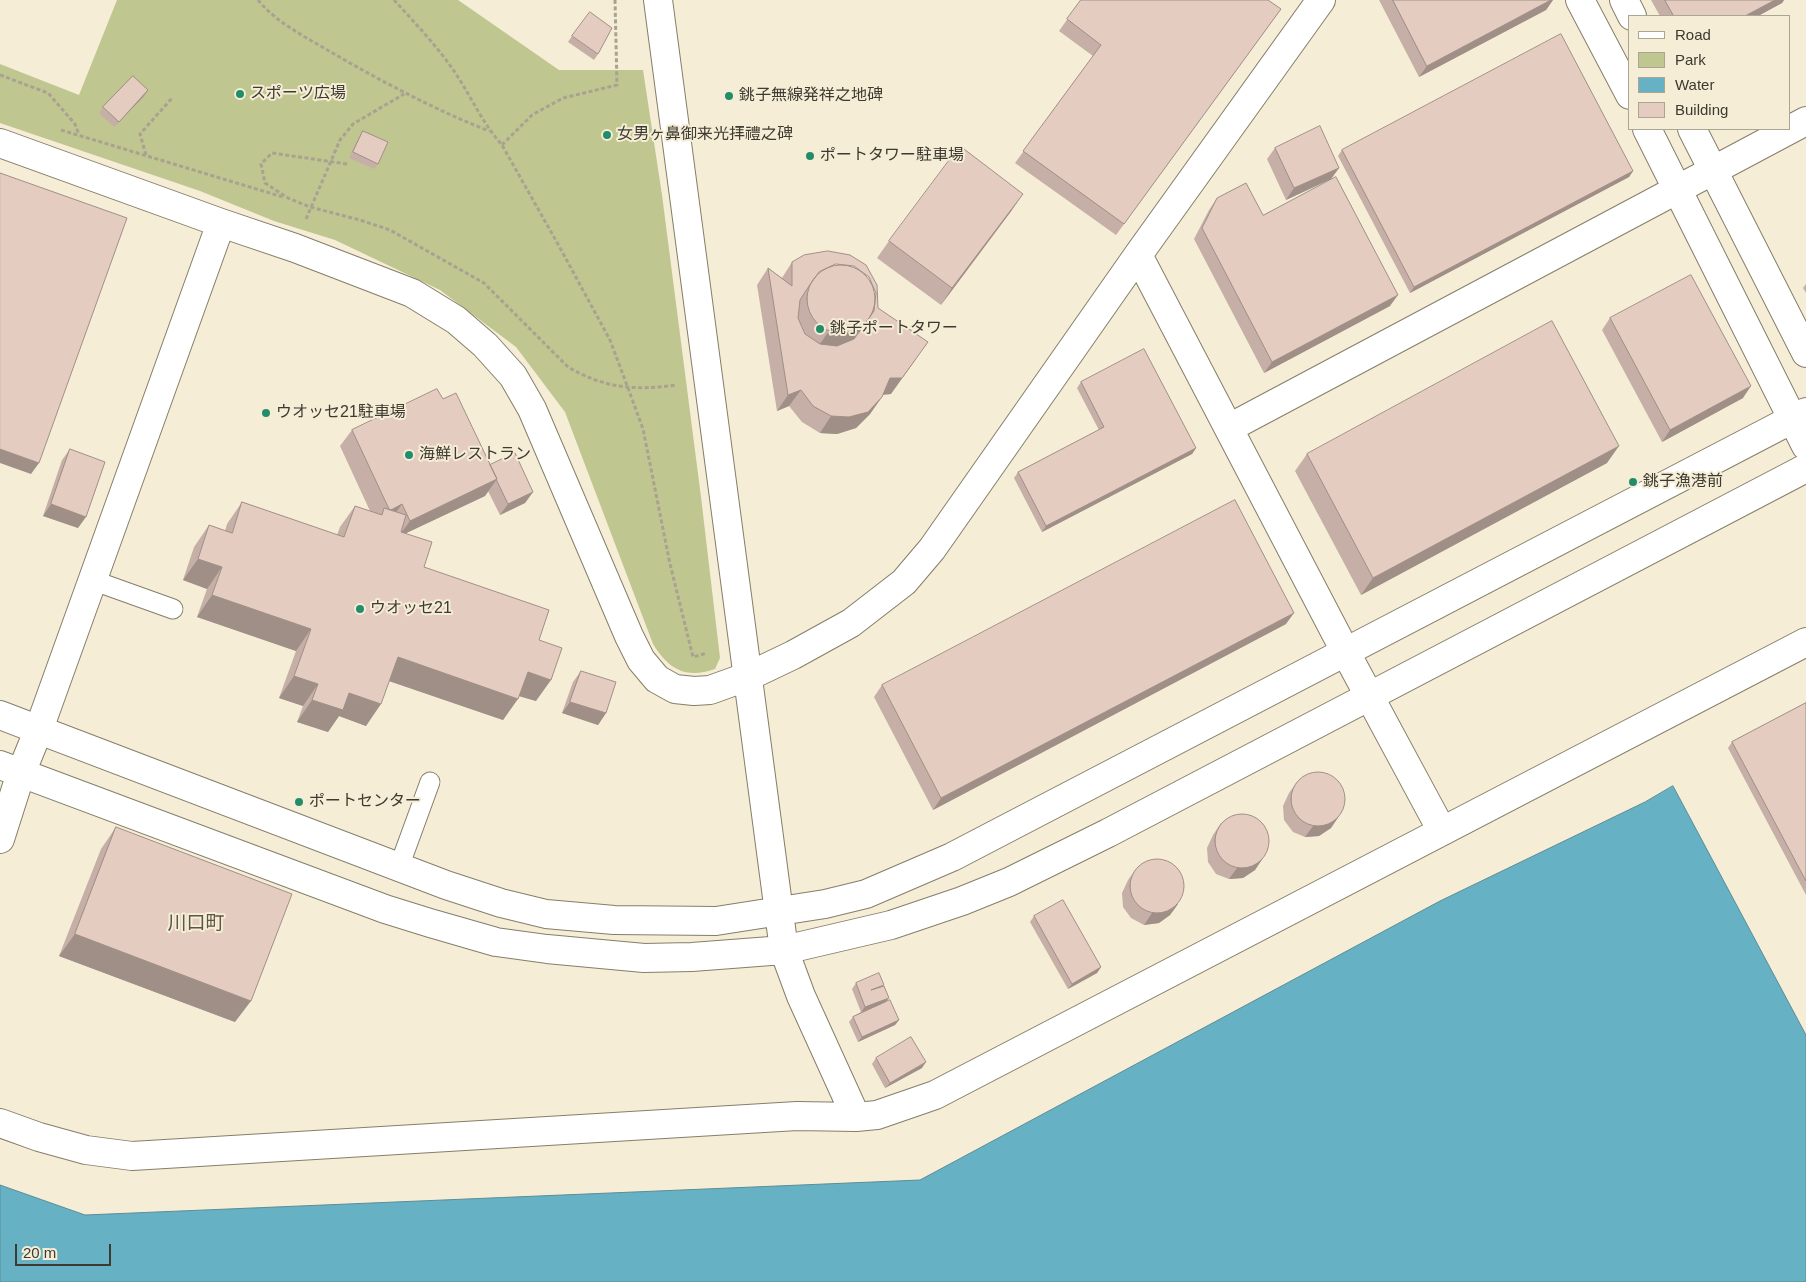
<!DOCTYPE html>
<meta charset="utf-8">
<style>
body{margin:0}
#map{position:relative;width:1806px;height:1282px;overflow:hidden;background:#f5edd6;font-family:Helvetica,sans-serif}
canvas{display:block}
.legend{position:absolute;left:1628px;top:15px;width:162px;height:115px;box-sizing:border-box;background:#f5edd6;border:1px solid #aba594;margin:0;padding:6px 9px;list-style:none;font-size:15px;color:#3d3a31}
.legend li{display:flex;align-items:center;gap:10px;height:25px}
.legend b{width:25px;border:1px solid #aba594}
.scale{position:absolute;left:15px;top:1244px;width:96px;height:22px;box-sizing:border-box;border:2px solid #3d3a31;border-top:0;padding-left:6px;font-size:15px;line-height:18px;white-space:nowrap;color:#3d3a31;-webkit-text-stroke:4px #f5edd6;paint-order:stroke}
</style>
<div id="map">
<canvas width="1806" height="1282"></canvas>
<ul class="legend">
<li><b style="height:6px;background:#fff"></b>Road</li>
<li><b style="height:14px;background:#c0c68f"></b>Park</li>
<li><b style="height:14px;background:#66b1c4"></b>Water</li>
<li><b style="height:14px;background:#e5ccc1"></b>Building</li>
</ul>
<div class="scale">20 m</div>
</div>
<script>
const g = document.querySelector('canvas').getContext('2d');
g.lineJoin = 'round';
function paint(path, color) {
  g.fillStyle = color;
  g.fill(path, 'evenodd');
}
function stroke(path, color, width, dash) {
  g.strokeStyle = color;
  g.lineWidth = width;
  g.lineCap = dash ? 'butt' : 'round';
  g.setLineDash(dash || []);
  g.stroke(path);
}
function label(font, color, halo, rows, align = 'center') {
  g.font = font + ' Helvetica,"Noto Sans JP",sans-serif';
  g.lineWidth = 4;
  g.setLineDash([]);
  g.textBaseline = 'middle';
  g.strokeStyle = halo;
  g.fillStyle = color;
  for (const [text, x, y, turn = 0] of rows) {
    g.save();
    g.translate(x, y);
    g.rotate((+turn || 0) * Math.PI / 180);
    g.textAlign = isNaN(turn) ? turn : align;
    if (halo) g.strokeText(text, 0, 0);
    g.fillText(text, 0, 0);
    g.restore();
  }
}
const green = new Path2D(`
 M117,0h341l101,70h84l19,125 39,302 19,161 -5,11c-29,10 -46,1 -62,-25l-88,-232 -49,-65 -76,-57 -105,-50 -61,-19 -74,-30 -200,-68v-59l79,31z`);
const water = new Path2D(`
 M1673,786l133,249v247h-1806v-97l85,30 835,-35 520,-279 205,-99z`);
const path = new Path2D(`
 M258,0c19,23 46,36 71,51 52,30 104,58 160,80
 M394,0c21,23 43,46 60,71 17,25 28,52 48,74l57,101 51,94 18,48 15,41 27,135 23,93 14,-4
 M0,75l48,18 27,31 4,11
 M61,130l222,67
 M502,145l30,-30 31,-17 54,-13 -2,-85
 M146,155l-6,-21 33,-37
 M347,164l-75,-11 -11,11 4,19 23,15 22,9 50,13 30,10 94,53 84,84c36,21 67,24 108,18
 M306,219l34,-79 13,-16 51,-30`);
const lane = new Path2D(`
 M92,580l81,29
 M399,867l31,-85`);
const street = new Path2D(`
 M0,143l221,80 74,25 117,45 44,27 29,25 28,31 19,33 97,227 12,24 16,19 18,10 19,2 16,-1 39,-14 44,-21 58,-32 53,-41 28,-33 206,-294 183,-255
 M1138,255l207,396 97,180
 M1229,428l577,-307
 M0,839l21,-66 18,-44 182,-506`);
const secondary = new Path2D(`
 M658,0l126,950 17,46 55,121
 M1580,0l50,95
 M1624,0l8,16
 M1647,129l159,317
 M1692,129l114,224
 M0,715l446,170 55,18 45,11 68,6 102,1 109,-17 41,-10 86,-37 854,-445
 M0,765l385,144 45,14 66,19 51,7 97,9 48,-1 92,-7 107,-25 71,-24 47,-19 99,-49 698,-365
 M0,1123l39,14 47,13 46,6 665,-40 59,1 21,-2 58,-20 871,-453`);
const wall = new Path2D(`
 M1081,0l200,9 -165,226 -101,-72 78,-107 -34,-25z
 M1379,0h174l-7,10 -127,67z
 M1651,0h133l-2,3 -24,13h-98z
 M572,36l26,18 -4,6 -26,-18z
 M144,96l-30,31 -15,-14 4,-6z
 M363,131l15,33 -4,5 -25,-11 10,-21z
 M1275,148l64,20 -8,11 -45,21 -19,-41z
 M1342,150l291,21 -4,6 -219,116 -72,-137z
 M1217,198l46,17 127,91 -126,67 -70,-134 15,-29z
 M1012,210l-71,95 -64,-47 12,-17z
 M792,262l86,46 13,86 -8,1 -13,19 -14,14 -19,6 -17,-1 -18,-11 -13,-16 -12,5 -20,-126 11,-17 14,10z
 M1806,284v9l-3,-5z
 M1610,318l133,80 -81,44 -60,-112z
 M1081,382l115,66 -4,6 -150,78 -28,-54 4,-6 81,-42 -22,-42z
 M443,399l47,66 43,27 -8,11 -25,12 -12,-24 -3,5 -79,37 18,34 115,73 -3,61 -17,-5 -16,24 -114,-39 -23,45 -27,-10 -11,16 -31,-10 6,-16 -24,-8 17,-47 -99,-34 10,-28 -24,-9 11,-33 15,-22 16,6 2,-7 15,-22 95,33 3,-8 15,-21 15,5 -30,-65 12,-16z
 M70,449l8,79 -35,-12 19,-56z
 M1307,454l300,9 -246,132 -66,-124z
 M1286,624l-353,186 -59,-113 8,-12z
 M581,671l25,42 -8,12 -36,-12 11,-31z
 M1806,703v192l-78,-147 4,-6z
 M1297,782l42,34 -8,12 -12,8 -14,1 -12,-5 -9,-12 -1,-14 6,-13z
 M1221,823l42,35 -8,12 -12,8 -14,1 -13,-5 -8,-12 -1,-14 6,-13z
 M116,827l119,195 -176,-66 42,-107z
 M1136,869l42,35 -8,11 -11,8 -15,2 -13,-7 -8,-11 -1,-14 6,-13z
 M1034,916l67,51 -4,6 -29,16 -38,-67z
 M856,983l27,3 3,16 13,18 -4,5 -37,17 -9,-20 4,-5 8,-5 -9,-23z
 M876,1058l46,10 -37,20 -13,-24z`);
const shadedWall = new Path2D(`
 M1551,0h2l-7,10 -127,67 8,-11z
 M1775,0h9l-2,3 -24,13h-13z
 M148,90l-4,6 -30,31 5,-5z
 M1339,168l-8,11 -45,21 8,-12z
 M1633,171l-4,6 -219,116 4,-6z
 M1023,194l-11,16 -71,95 11,-17z
 M1398,295l-8,11 -126,67 8,-11z
 M863,326l-21,30 -34,5 21,-30z
 M916,359l-25,35 -13,1 12,-17z
 M1751,386l-8,12 -81,44 8,-12z
 M801,390l-12,16 -12,5 11,-16z
 M882,397l-12,17 -14,14 -19,6 -17,-1 11,-17z
 M1619,446l-12,17 -246,132 12,-17z
 M1196,448l-4,6 -150,78 4,-6z
 M0,449l39,14 -8,11 -31,-11z
 M497,479l-12,17 -87,41 12,-16z
 M533,492l-8,11 -25,12 8,-11z
 M51,504l35,13 -8,11 -35,-12z
 M402,504l-12,17v-10z
 M198,559l24,8 -15,22 -24,-9z
 M212,595l99,34 -15,22 -99,-34z
 M1294,613l-8,11 -353,186 8,-12z
 M398,657l120,42 -15,21 -120,-41z
 M528,672l23,8 -15,21 -24,-7z
 M294,676l24,8 -15,22 -24,-8z
 M349,693l32,11 -15,22 -27,-10 -11,16 -31,-10 15,-22z
 M570,702l36,11 -8,12 -36,-12z
 M1339,816l-8,12 -12,8 -14,1 8,-11z
 M1263,858l-8,12 -12,8 -14,1 8,-11z
 M1178,904l-8,11 -11,8 -15,2 8,-12z
 M75,934l176,67 -16,21 -176,-66z
 M1101,967l-4,6 -29,16 4,-5z
 M889,998l-4,5 -24,9 4,-5z
 M899,1020l-4,5 -37,17 4,-5z
 M926,1062l-4,6 -37,20 5,-5z`);
const building = new Path2D(`
 M1081,0h187l13,9 -157,215 -101,-73 78,-106 -34,-26z
 M1393,0h158l-124,66z
 M1665,0h110l-30,16h-71z
 M590,12l22,16 -14,26 -26,-18z
 M1561,34l72,137 -219,116 -72,-137z
 M133,76l15,14 -29,32 -16,-15z
 M1320,126l19,42 -45,20 -19,-40z
 M363,131l25,11 -10,22 -25,-12z
 M960,146l63,48 -71,94 -63,-47z
 M0,173l127,45 -88,245 -39,-14z
 M1336,177l62,118 -126,67 -70,-134 15,-30 29,-15 17,32z
 M828,251l22,4 16,10 11,20 1,23 50,34 -26,36h-12l-8,19 -14,15 -19,5 -18,-1 -18,-10 -12,-16 -13,5 -20,-127 24,18v-24l12,-7zM836,264l18,2 15,11 7,16 -2,18 -9,13 -11,15 -17,7 -17,-2 -15,-10 -7,-16 2,-18 9,-14 10,-14z
 M807 299a34 34 0 1 1 68 0a34 34 0 1 1-68 0Z
 M1691,275l60,111 -81,44 -60,-112z
 M1552,321l67,125 -246,132 -66,-124z
 M1144,349l52,99 -150,78 -28,-54 86,-45 -23,-45z
 M437,389l6,10 13,-6 41,86 -87,42 -8,-17 -11,6 -2,-1 -37,-79z
 M70,449l35,13 -19,55 -35,-13z
 M515,453l18,39 -25,12 -12,-25h1l-7,-14z
 M1235,500l59,113 -353,185 -59,-113z
 M242,502l102,35 11,-31 27,9 2,-7 22,7 -5,17 31,10 -8,25 125,43 -10,30 23,8 -11,32 -23,-8 -10,27 -120,-42 -17,47 -32,-11 -6,17 -31,-10 6,-16 -24,-8 17,-47 -99,-34 10,-28 -24,-8 11,-34 23,8z
 M581,671l35,11 -10,31 -36,-11z
 M1806,703v178l-74,-139z
 M1291 799a27 27 0 1 1 54 0a27 27 0 1 1-54 0Z
 M1215 841a27 27 0 1 1 54 0a27 27 0 1 1-54 0Z
 M116,827l176,67 -41,107 -176,-67z
 M1130 886a27 27 0 1 1 54 0a27 27 0 1 1-54 0Z
 M1063,900l38,67 -29,17 -38,-68z
 M879,973l5,12 -13,5 13,-4 5,12 -24,9 -9,-24z
 M890,1000l9,20 -37,17 -9,-20z
 M911,1037l15,25 -36,21 -14,-25z`);
const markers = [
 [240,94,5,"#238d6b"],
 [729,96,5,"#238d6b"],
 [607,135,5,"#238d6b"],
 [810,156,5,"#238d6b"],
 [820,329,5,"#238d6b"],
 [266,413,5,"#238d6b"],
 [409,455,5,"#238d6b"],
 [1633,482,5,"#238d6b"],
 [360,609,5,"#238d6b"],
 [299,802,5,"#238d6b"]
];
const poiNames = [
 ["スポーツ広場",250,94],
 ["銚子無線発祥之地碑",739,96],
 ["女男ヶ鼻御来光拝禮之碑",617,135],
 ["ポートタワー駐車場",820,156],
 ["銚子ポートタワー",830,329],
 ["ウオッセ21駐車場",276,413],
 ["海鮮レストラン",419,455],
 ["銚子漁港前",1643,482],
 ["ウオッセ21",370,609],
 ["ポートセンター",309,802]
];
const quarterNames = [
 ["川口町",196,924]
];
paint(green, '#c0c68f');
paint(water, '#66b1c4');
stroke(water, '#5a8d98', 1);
stroke(lane, '#857e69', 21);
stroke(street, '#857e69', 30);
stroke(secondary, '#857e69', 30);
stroke(path, '#a8a291', 3, [4, 2.5]);
stroke(lane, '#fff', 19);
stroke(street, '#fff', 28);
stroke(secondary, '#fff', 28);
paint(wall, '#c5afa6');
paint(shadedWall, '#a08f87');
paint(building, '#e5ccc1');
stroke(building, '#a08f87', 1);
for (const [x, y, r, color] of markers) {
  const dot = new Path2D();
  dot.arc(x, y, r, 0, 2 * Math.PI);
  g.fillStyle = color;
  g.fill(dot);
  stroke(dot, '#f5edd6', 2);
}
label('16px', '#3d3a31', '#f5edd6', poiNames, 'left');
label('19px', '#5d5642', '#f5edd6', quarterNames);
</script>
